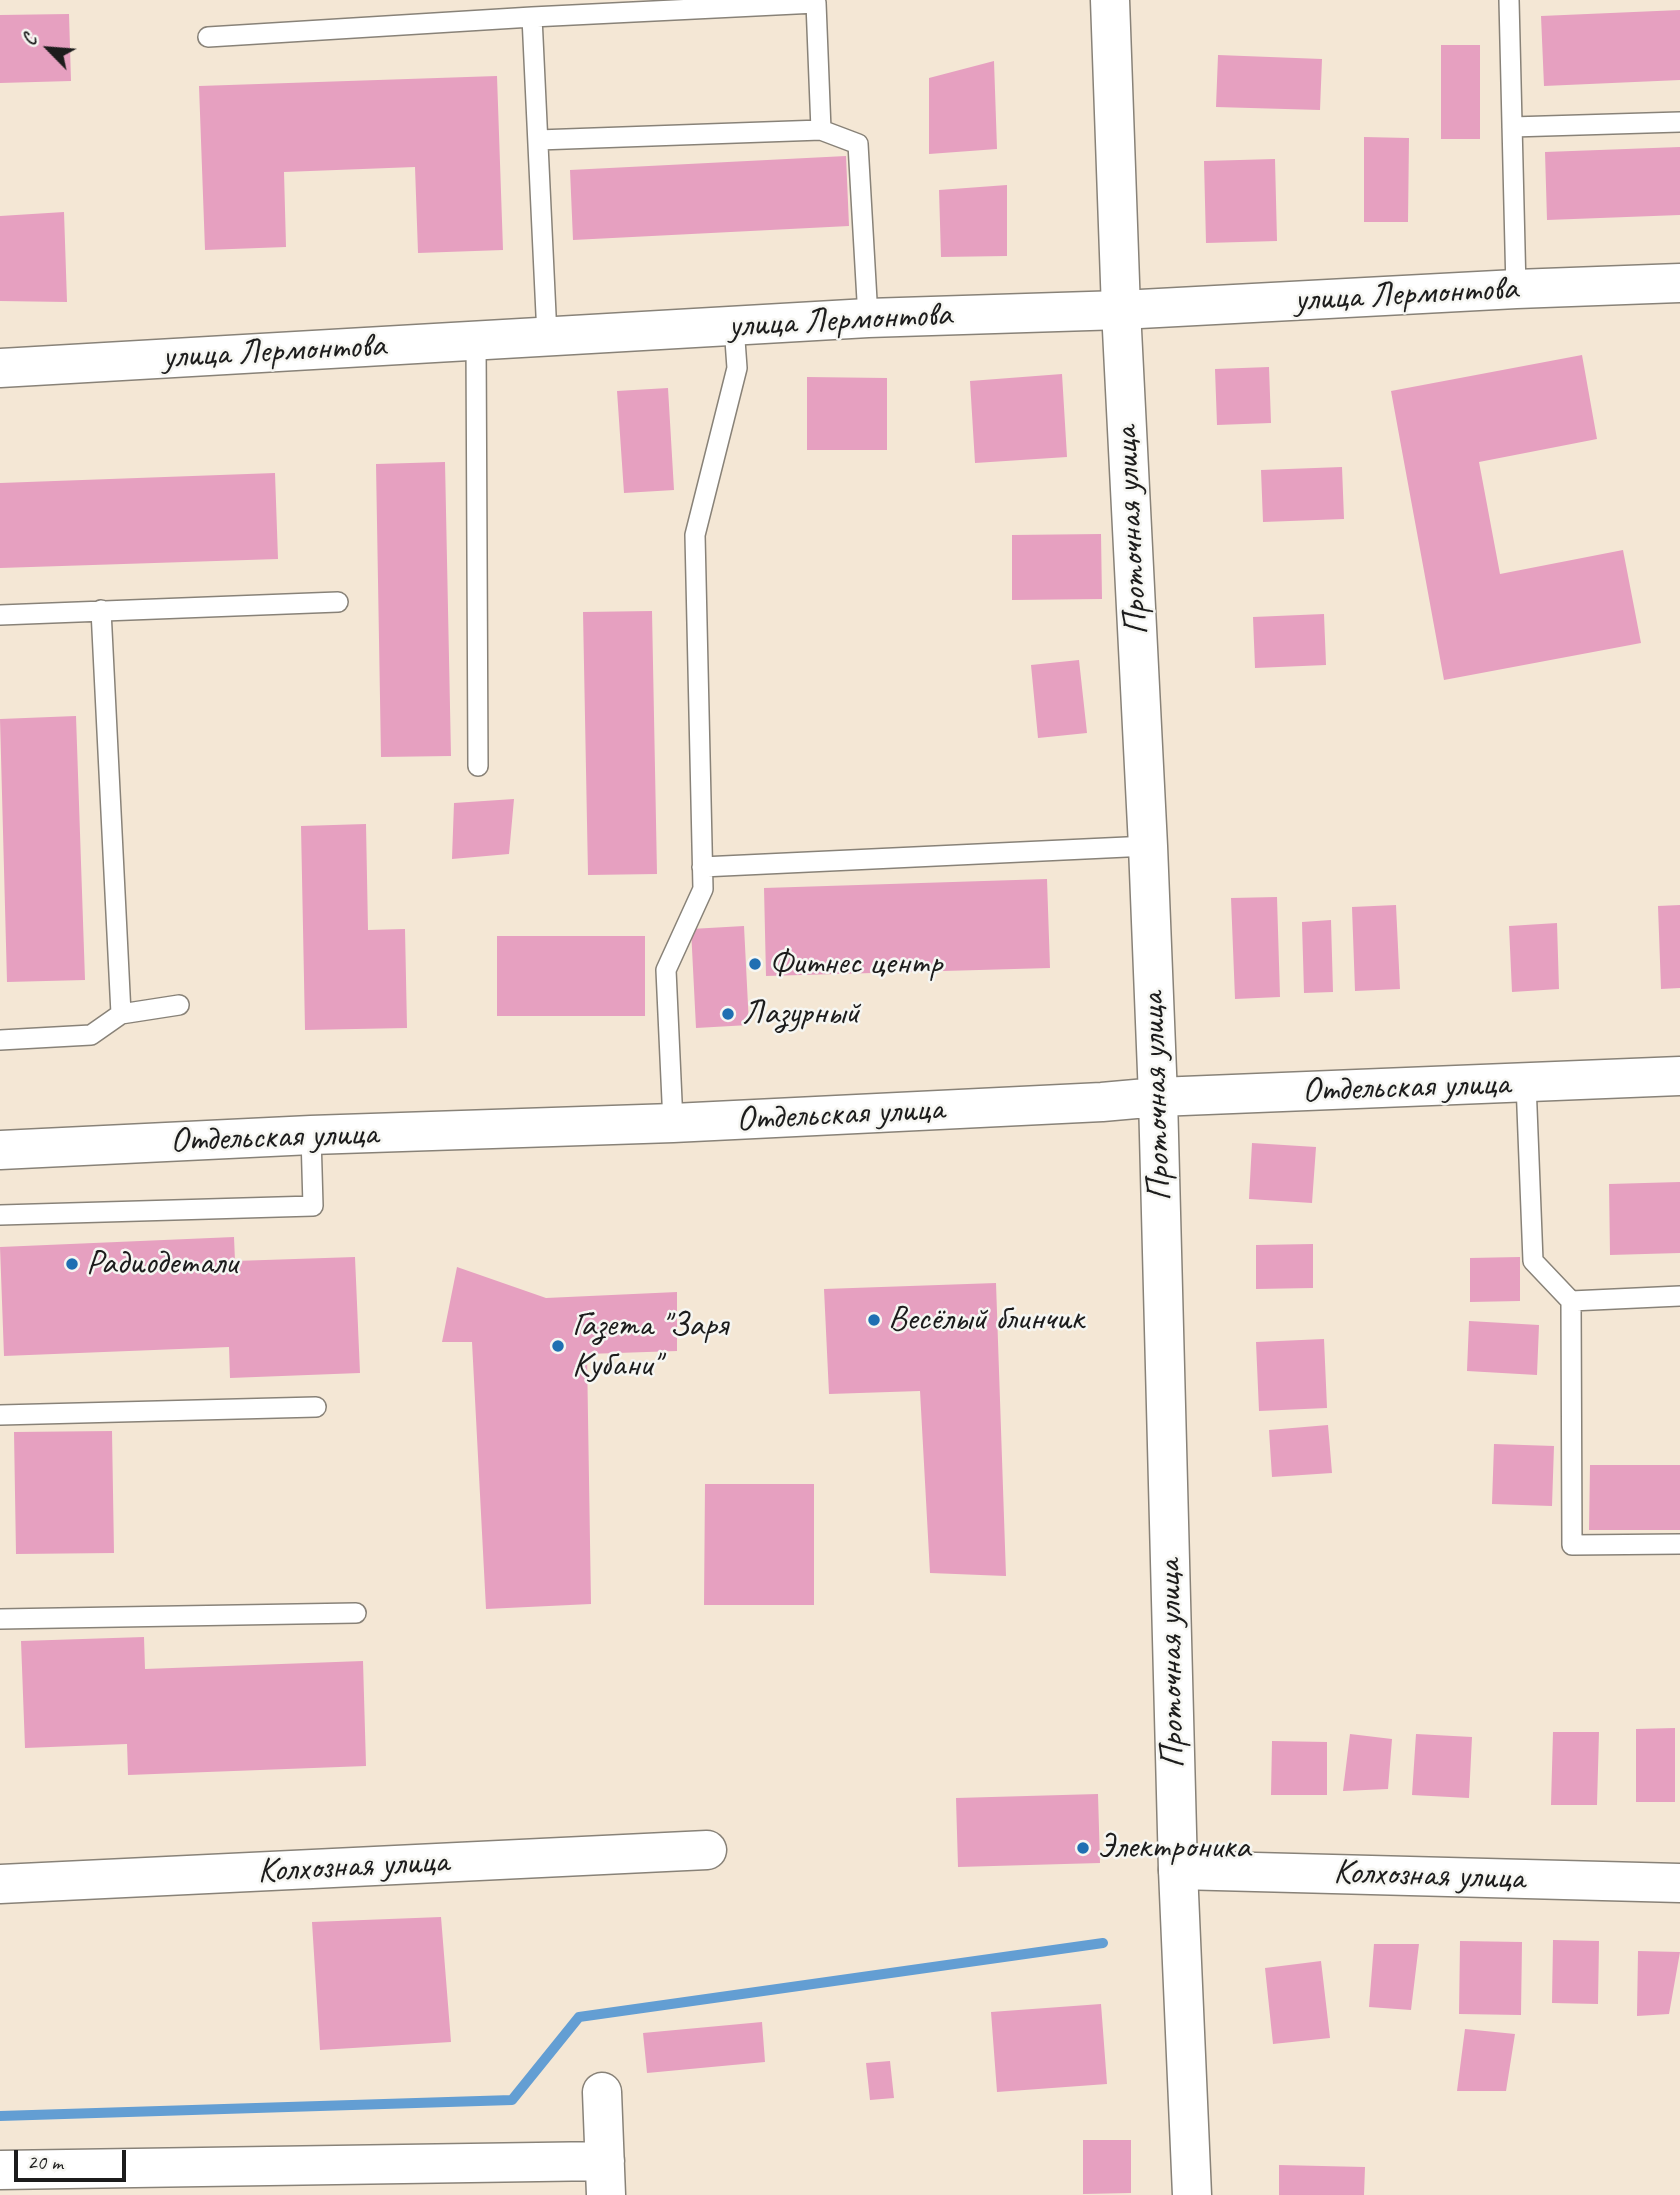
<!DOCTYPE html>
<meta charset="utf-8">
<style>
body{margin:0}
#map{position:relative;width:1680px;height:2195px;overflow:hidden;background:#f4e7d5;font-family:Caveat,sans-serif}
canvas{display:block}
.north{position:absolute;left:14px;top:14px;width:70px;height:70px;-webkit-text-stroke:5px #f6f6f2;paint-order:stroke;rotate:295deg;font-size:19px;font-weight:700;line-height:28px;text-align:center;color:#1c1c1c}
.north::after{content:'';display:block;margin:auto;width:24px;height:32px;background:#1c1c1c;clip-path:polygon(50% 0,100% 100%,50% 72%,0 100%)}
.scale{position:absolute;left:14px;top:2150px;width:112px;height:32px;box-sizing:border-box;border:4px solid #1c1c1c;border-top:0;padding-left:9px;font-size:21px;line-height:24px;white-space:nowrap;color:#1c1c1c;-webkit-text-stroke:5px #f6f6f2;paint-order:stroke}
</style>
<div id="map">
<canvas width="1680" height="2195"></canvas>
<div class="north">С</div>
<div class="scale">20 m</div>
</div>
<script>
const g = document.querySelector('canvas').getContext('2d');
g.lineJoin = 'round';
function stroke(path, color, width, dash) {
  g.strokeStyle = color;
  g.lineWidth = width;
  g.lineCap = dash ? 'butt' : 'round';
  g.setLineDash(dash || []);
  g.stroke(path);
}
function paint(path, color) {
  g.fillStyle = color;
  g.fill(path, 'evenodd');
}
function label(font, color, halo, rows, align = 'center') {
  g.font = font + ' Caveat,sans-serif';
  g.lineWidth = 5;
  g.setLineDash([]);
  g.textBaseline = 'middle';
  g.strokeStyle = halo;
  g.fillStyle = color;
  for (const [text, x, y, turn = 0] of rows) {
    g.save();
    g.translate(x, y);
    g.rotate((+turn || 0) * Math.PI / 180);
    g.textAlign = isNaN(turn) ? turn : align;
    if (halo) g.strokeText(text, 0, 0);
    g.fillText(text, 0, 0);
    g.restore();
  }
}
const stream = new Path2D(`
 M0,2116l512,-16 67,-83 524,-74`);
const building = new Path2D(`
 M1680,10v70l-136,6 -3,-70z
 M69,14l2,67 -71,2v-68z
 M1441,45h39v94h-39z
 M1218,55l104,4 -2,51 -104,-3z
 M994,61l3,88 -68,5v-76z
 M497,76l6,174 -85,3 -3,-86 -131,5 2,75 -81,3 -6,-164z
 M1364,137l45,1 -1,84h-44z
 M1680,147v68l-133,5 -2,-68z
 M846,156l3,70 -276,14 -3,-70z
 M1275,159l2,82 -71,2 -2,-82z
 M1007,185v71l-66,1 -2,-67z
 M64,212l3,90 -67,-1v-85z
 M1582,355l15,84 -118,23 21,112 123,-24 18,93 -197,37 -53,-289z
 M1269,367l2,56 -54,2 -2,-56z
 M1062,374l5,83 -92,6 -5,-82z
 M807,377l80,1v72h-80z
 M668,388l6,102 -50,3 -7,-102z
 M445,462l6,294 -70,1 -5,-293z
 M1342,467l2,52 -81,3 -2,-52z
 M275,473l3,86 -278,9v-85z
 M1101,534l1,65 -90,1v-65z
 M652,611l5,263 -69,1 -5,-263z
 M1324,614l2,51 -71,3 -2,-51z
 M1079,660l8,73 -49,5 -7,-73z
 M76,716l9,264 -78,2 -7,-263z
 M514,799l-5,55 -57,5 2,-56z
 M366,824l2,106 37,-1 2,99 -102,2 -4,-204z
 M1047,879l3,89 -284,8 -2,-88z
 M1277,897l3,100 -45,2 -4,-101z
 M1396,905l4,84 -45,2 -3,-84z
 M1680,905v83l-19,1 -3,-83z
 M1331,920l2,72 -29,1 -2,-71z
 M1557,923l2,66 -47,3 -3,-66z
 M744,926l5,99 -53,3 -5,-99z
 M497,936h148v80h-148z
 M1252,1143l64,4 -4,56 -63,-4z
 M1680,1182v71l-70,2 -1,-71z
 M234,1237l1,24 120,-4 5,116 -130,5 -1,-31 -225,9 -4,-109z
 M1313,1244v44l-57,1v-44z
 M1520,1257v44l-50,1v-44z
 M457,1267l89,31 131,-6v59l-90,3 4,250 -105,5 -14,-267h-30z
 M996,1283l10,293 -76,-3 -10,-182 -91,3 -5,-105z
 M1469,1321l70,4 -2,50 -70,-4z
 M1324,1339l3,69 -68,3 -3,-69z
 M1328,1425l4,48 -60,4 -3,-47z
 M112,1431l2,122 -98,1 -2,-122z
 M1494,1444l60,2 -2,60 -60,-2z
 M1590,1465h90v65h-91z
 M705,1484h109v121h-110z
 M144,1637l1,32 218,-8 3,105 -238,9 -1,-31 -102,4 -4,-107z
 M1675,1728v74h-39v-73z
 M1553,1732h46l-2,73h-46z
 M1350,1734l42,5 -4,50 -45,2z
 M1416,1734l56,3 -3,61 -57,-3z
 M1272,1741l55,1v53h-56z
 M1098,1794l2,69 -142,4 -2,-69z
 M441,1917l10,125 -131,8 -8,-128z
 M1553,1940l46,1 -1,63 -46,-1z
 M1460,1941l62,1 -1,73 -62,-1z
 M1374,1944h45l-8,66 -42,-3z
 M1638,1951l42,1 -11,62 -32,2z
 M1321,1961l9,77 -57,6 -8,-76z
 M1101,2004l6,80 -110,8 -6,-80z
 M762,2022l3,40 -118,11 -4,-40z
 M1465,2029l50,5 -9,57h-49z
 M890,2061l4,37 -24,2 -4,-37z
 M1083,2140h48v53l-48,1z
 M1279,2165l86,2 -1,28h-85z`);
const service = new Path2D(`
 M1509,0l7,289
 M532,17l15,319
 M208,37l324,-20 284,-14 5,127 -283,10
 M1512,127l168,-5
 M821,130l37,14 10,174
 M476,340l2,426
 M101,610l20,404
 M0,615l338,-13
 M702,867l446,-21
 M0,1040l91,-5 30,-21 58,-9
 M1526,1083l7,178 38,40 1,244 108,-1
 M673,1123l-7,-153 37,-81 -8,-354 42,-167 -3,-42
 M0,1215l313,-9 -2,-71
 M1571,1301l109,-5
 M0,1415l316,-8
 M0,1619l356,-6`);
const minor = new Path2D(`
 M0,368l868,-50 253,-8 395,-21 164,-6
 M1178,1870l502,13
 M0,1884l707,-34
 M602,2092l4,103
 M0,2170l605,-9`);
const tertiary = new Path2D(`
 M1110,0l11,310 27,536 10,251 20,773 14,325
 M0,1150l311,-15 362,-12 429,-21 56,-5 522,-21`);
const markers = [
 [755,964,7,"#1f6fb2"],
 [728,1014,7,"#1f6fb2"],
 [72,1264,7,"#1f6fb2"],
 [874,1320,7,"#1f6fb2"],
 [558,1346,7,"#1f6fb2"],
 [1083,1848,7,"#1f6fb2"]
];
const streetNames = [
 ["улица Лермонтова",1406,295,-3],
 ["улица Лермонтова",840,321,-3],
 ["улица Лермонтова",274,352,-3],
 ["Проточная улица",1132,531,-93],
 ["Отдельская улица",1406,1088,-2],
 ["Проточная улица",1157,1097,-92],
 ["Отдельская улица",840,1115,-3],
 ["Отдельская улица",274,1138,-2],
 ["Проточная улица",1172,1664,-91],
 ["Колхозная улица",353,1867,-3],
 ["Колхозная улица",1429,1876,2]
];
const poiNames = [
 ["Фитнес центр",769,964],
 ["Лазурный",742,1014],
 ["Радиодетали",86,1264],
 ["Весёлый блинчик",888,1320],
 ["Газета \"Заря",572,1326],
 ["Кубани\"",572,1366],
 ["Электроника",1097,1848]
];
stroke(stream, '#639ed3', 10);
paint(building, '#e6a0c0');
stroke(service, '#888278', 22);
stroke(minor, '#888278', 41);
stroke(tertiary, '#888278', 41);
stroke(service, '#fff', 19);
stroke(minor, '#fff', 38);
stroke(tertiary, '#fff', 38);
for (const [x, y, r, color] of markers) {
  const dot = new Path2D();
  dot.arc(x, y, r, 0, 2 * Math.PI);
  g.fillStyle = color;
  g.fill(dot);
  stroke(dot, '#f6f6f2', 2.5);
}
label('35px', '#1c1c1c', '#f6f6f2', streetNames);
label('35px', '#1c1c1c', '#f6f6f2', poiNames, 'left');
</script>
